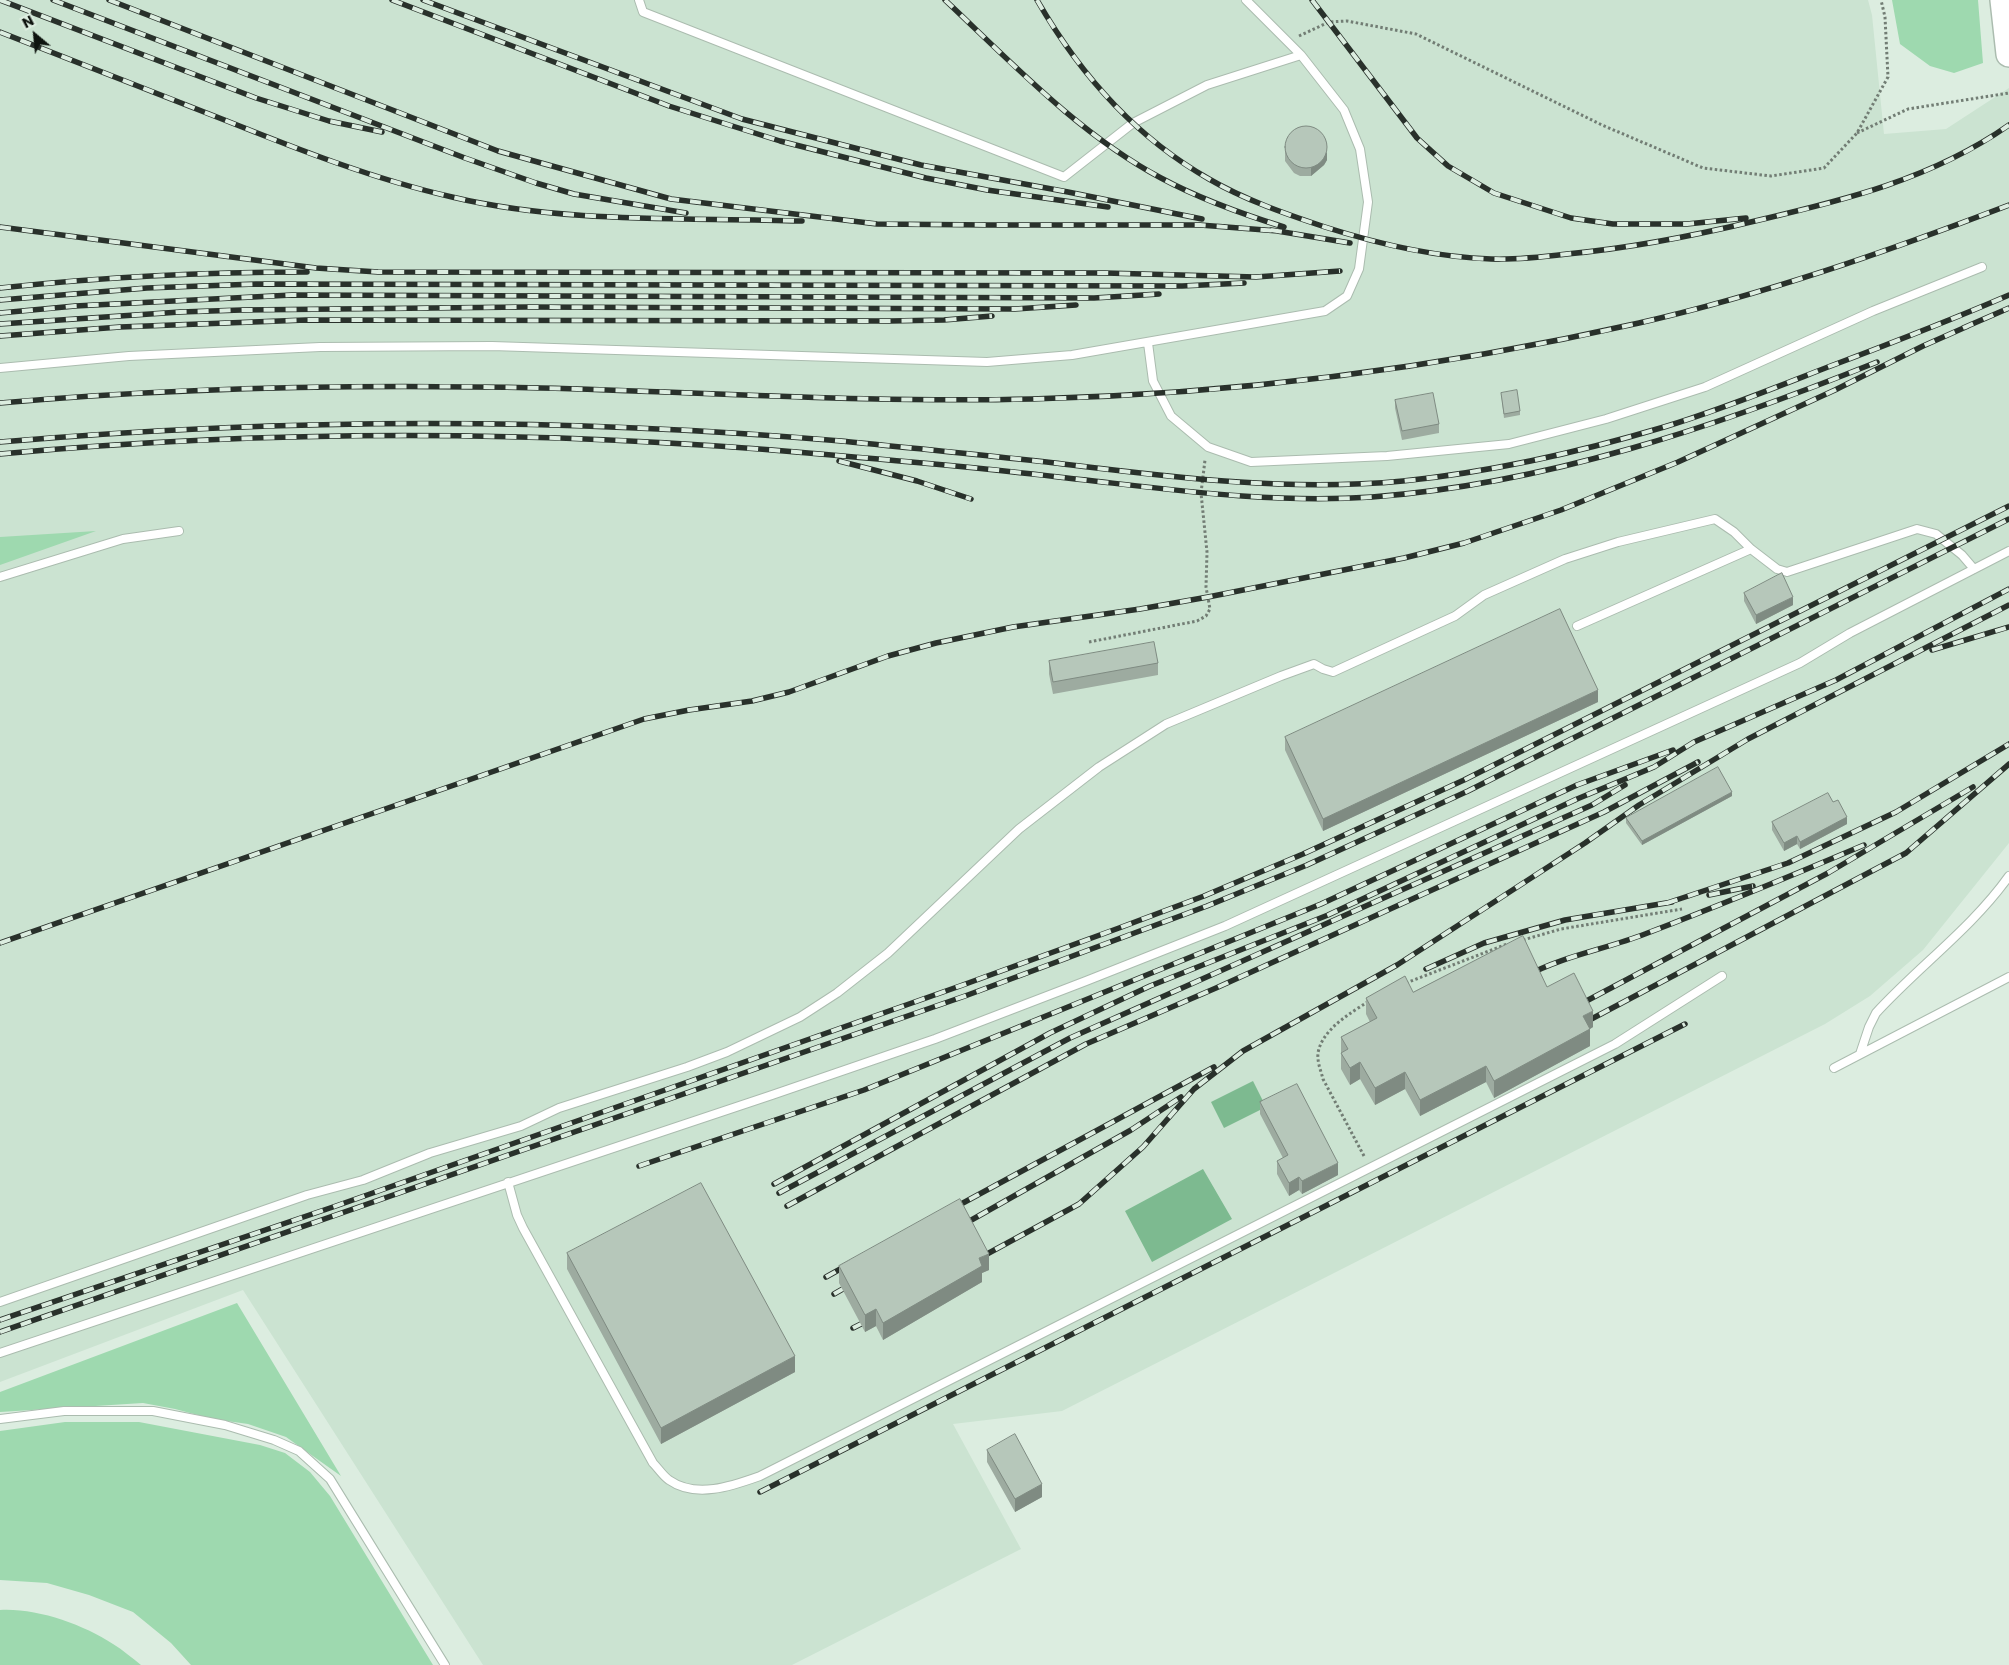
<!DOCTYPE html>
<style>
body{margin:0}
#map{position:relative;width:2009px;height:1665px;overflow:hidden;background:#dcede0;font-family:Poppins,sans-serif}
canvas{display:block}
.north{position:absolute;left:10px;top:10px;width:50px;height:50px;-webkit-text-stroke:4px #dcede0;paint-order:stroke;rotate:332deg;font-size:14px;font-weight:700;line-height:20px;text-align:center;color:#0e140f}
.north::after{content:'';display:block;margin:auto;width:18px;height:22px;background:#0e140f;clip-path:polygon(50% 0,100% 100%,50% 72%,0 100%)}
</style>
<div id="map">
<canvas width="2009" height="1665"></canvas>
<div class="north">N</div>
</div>
<script>
const g = document.querySelector('canvas').getContext('2d');
g.lineJoin = 'round';
function paint(path, color) {
  g.fillStyle = color;
  g.fill(path, 'evenodd');
}
function stroke(path, color, width, dash) {
  g.strokeStyle = color;
  g.lineWidth = width;
  g.lineCap = dash ? 'butt' : 'round';
  g.setLineDash(dash || []);
  g.stroke(path);
}
const built = new Path2D(`
 M0,0h1868l4,15 12,119 62,-5 63,-41v755l-86,107 -53,46 -45,28 -763,387 -109,13 68,125 -229,116h-309l-240,-375 -243,92z`);
const green = new Path2D(`
 M1892,0h86l5,63 -29,10 -24,-7 -30,-22z
 M96,531l-96,34v-28z
 M237,1303l104,173 -55,-39 -38,-13 -35,-5 -38,-10 -32,-6 -143,9v-20z
 M65,1422h74l121,23 25,8 25,19 20,24 103,169h-242l-20,-22 -38,-31 -44,-17 -42,-12 -47,-3v-149z
 M0,1610c37,-2 82,14 113,34 10,6 19,14 28,21h-141z`);
const water = new Path2D(`
 M1253,1081l13,26 -42,21 -13,-26z
 M1203,1169l29,50 -80,43 -27,-51z`);
const path = new Path2D(`
 M1299,36l30,-14 18,-1 69,13 186,91 101,43 68,8 53,-8 33,-35 31,-56 -3,-60 -4,-17
 M1857,133l51,-24 101,-16
 M1089,642l108,-21 9,-5 4,-7 -4,-22 1,-35 -6,-59 4,-33
 M1523,940l38,-11 121,-20
 M1406,983l101,-39
 M1364,1156l-41,-77c-2,-8 -6,-17 -5,-26 4,-24 33,-40 51,-52`);
const service = new Path2D(`
 M639,0l4,12 421,165 69,-54 74,-38 94,-30
 M1148,343l5,38 18,35 37,31 43,15 136,-6 122,-12 97,-25 99,-32 168,-76 109,-44
 M0,368l129,-12 191,-9 172,-1 495,16 85,-7 253,-44 22,-15 12,-27 9,-67 -8,-53 -16,-39 -43,-55 -55,-55
 M0,577l123,-38 56,-8
 M1577,626l174,-77 26,20 10,3 130,-43 19,5 26,21 12,14
 M1860,1054l9,-27 7,-14c43,-47 96,-85 133,-137
 M1834,1068l175,-91
 M508,1182l9,33 6,13 130,235c5,5 10,13 16,17 27,19 63,6 91,-4l855,-432 107,-68
 M0,1302l307,-107 56,-15 67,-27 91,-27 38,-18 128,-41 40,-15 73,-35 37,-24 51,-40 131,-124 80,-62 67,-43 115,-48 33,-12 9,5 10,3 122,-56 29,-21 81,-36 53,-17 97,-23 19,13 17,17
 M0,1353l772,-258 163,-56 151,-58 139,-55 575,-263 50,-30 159,-82
 M0,1419l64,-8h89l72,14 49,15 25,11 31,28 115,186`);
const primary = new Path2D(`
 M2003,0l6,54`);
const rail = new Path2D(`
 M0,0l256,98 73,23 53,11
 M53,0l412,158 71,25 38,11 112,19
 M109,0l389,151 173,48 206,25 113,1h210l78,6
 M392,0l277,106 111,35 146,37 61,12 121,17
 M423,0l319,119 179,46 147,27 134,27
 M945,0c66,62 135,135 216,178 39,21 81,36 123,49
 M1037,0c42,73 98,137 172,179 36,21 77,35 116,48 53,17 110,30 166,32 25,1 51,-2 76,-5 64,-6 126,-18 188,-33 90,-21 177,-42 254,-96
 M1312,0l105,138 31,28 46,27 77,25 42,6h74l59,-6
 M0,32c74,29 148,58 222,87 75,30 151,60 230,78 114,27 233,20 350,24
 M0,227l316,41 62,4 727,1 151,4 84,-6
 M1271,230l79,13
 M0,288c102,-11 205,-16 307,-16
 M0,300l147,-12 109,-4 926,2 62,-3
 M0,313l75,-7 217,-11 802,3 65,-4
 M0,324l180,-12 62,-2 285,-3 488,2 61,-4
 M1963,328l46,-20
 M0,336l120,-9 186,-7 584,1 54,-1 48,-4
 M0,403c180,-16 360,-19 541,-15 164,4 327,15 491,11 205,-5 407,-31 607,-76 127,-29 249,-72 370,-118
 M0,442c279,-24 562,-25 841,-1 71,7 143,14 214,22 116,14 231,29 348,18 88,-9 177,-29 261,-54 56,-17 110,-39 164,-60 61,-23 121,-46 181,-72
 M0,454c272,-25 548,-24 820,0 83,7 165,14 247,24 101,11 203,26 305,19 174,-13 343,-70 505,-135
 M839,461l78,20 54,18
 M1932,650l77,-23
 M1709,895l44,-9
 M1667,903l121,-40 108,-51 113,-68
 M0,943l644,-224 45,-9 63,-9 37,-9 99,-36 48,-13 77,-16 127,-18 68,-12 196,-39 60,-15 97,-33 117,-48 157,-72 88,-44 45,-20
 M1426,969l58,-26 81,-23 107,-18
 M1526,976c37,-20 80,-27 119,-42 73,-28 146,-58 219,-89
 M1575,1007l253,-134 145,-86
 M1580,1025l326,-172 103,-89
 M639,1166l225,-76 457,-186 256,-119 96,-35
 M774,1184l276,-151 100,-47 178,-71 249,-116 77,-32 40,-25 142,-62 173,-91
 M779,1193l291,-155 522,-233 33,-20
 M787,1206l299,-162 130,-56 388,-176 94,-50
 M950,1210l264,-143
 M959,1227l172,-97 50,-33
 M976,1260l103,-56 64,-57 51,-58 49,-38 154,-86 188,-122 54,-38 109,-66 261,-134
 M826,1277l25,-14
 M834,1294l21,-12
 M0,1320l333,-113 627,-221 159,-58 85,-32 99,-42 161,-74 545,-274
 M853,1328l20,-10
 M0,1332l965,-336 242,-90 100,-41 161,-74 541,-272
 M760,1492l925,-468`);
const wall = new Path2D(`
 M1285,146l42,14 -3,5 -13,11h-11l-6,-3 -9,-12z
 M1501,393l19,18v4l-16,3z
 M1395,400l44,24v9l-37,7 -7,-32z
 M1744,593l49,12 -37,19 -12,-23z
 M1049,661l109,2v12l-105,19 -4,-20z
 M1598,702l-275,129 -38,-81v-13z
 M1732,796l-90,49 -16,-22v-5z
 M1833,802l14,22 -47,25 -3,-5 -13,7 -12,-21v-8z
 M1547,987l46,40 -3,2v17l-96,52 -8,-16 -66,34 -15,-27 -30,16 -15,-26 -10,6 -9,-16v-32l29,-15 -4,-8v-16l47,-6z
 M1260,1102l78,73 -36,19 -3,-4 -10,6 -12,-22v-13l6,-3 -23,-44z
 M567,1253l228,119 -134,72 -94,-175z
 M839,1266l150,4 -7,3v9l-99,58 -7,-14 -11,6 -26,-49z
 M987,1450l55,47 -27,15 -28,-50z`);
const shadedWall = new Path2D(`
 M1327,152v8l-3,5 -13,11v-9z
 M1793,597v8l-37,19v-9z
 M1598,690v12l-275,129v-12z
 M1732,792v4l-90,49v-4z
 M1847,817v7l-47,25v-7z
 M1797,836v8l-13,7v-8z
 M1593,1011v16l-10,6v-17z
 M1590,1029v17l-96,52v-17z
 M1360,1062v17l-10,6v-17z
 M1486,1066v16l-66,34v-16z
 M1405,1072v17l-30,16v-17z
 M1338,1163v12l-36,19v-13z
 M1299,1177v13l-10,6v-13z
 M989,1254v16l-7,3v9l-99,58v-17l96,-65z
 M876,1309v17l-11,6v-17z
 M795,1356v16l-134,72v-16z
 M1042,1484v13l-27,15v-13z`);
const building = new Path2D(`
 M1285 147a21 21 0 1 1 42 0a21 21 0 1 1-42 0Z
 M1517,390l3,21 -16,3 -3,-21z
 M1433,393l6,31 -37,7 -7,-31z
 M1782,573l11,24 -37,18 -12,-22z
 M1560,609l38,81 -275,129 -38,-82z
 M1154,642l4,21 -105,19 -4,-21z
 M1718,767l14,25 -90,49 -16,-23z
 M1828,793l5,9 5,-2 9,17 -47,25 -3,-6 -13,7 -12,-21z
 M1523,936l24,51 27,-14 19,38 -10,5 7,13 -96,52 -8,-15 -66,34 -15,-28 -30,16 -15,-26 -10,6 -9,-15 7,-4 -7,-12 36,-19 -11,-20 39,-22 8,16z
 M1297,1084l41,79 -36,18 -3,-4 -10,6 -12,-22 11,-6 -28,-53z
 M701,1183l94,173 -134,72 -94,-175z
 M960,1199l29,55 -10,4 3,8 -99,57 -7,-14 -11,6 -26,-49z
 M1015,1434l27,50 -27,15 -28,-49z`);
paint(built, '#cbe3d1');
paint(green, '#9ed9af');
paint(water, '#7dba90');
stroke(service, '#abbcaf', 10);
stroke(primary, '#abbcaf', 28);
stroke(path, '#727d74', 3, [2.5, 2.5]);
stroke(service, '#fff', 8);
stroke(primary, '#fff', 25);
stroke(rail, '#29312b', 5.5);
stroke(rail, '#dcede0', 4, [11]);
paint(wall, '#9daba0');
paint(shadedWall, '#7f8b82');
paint(building, '#b6c7ba');
stroke(building, '#7f8b82', 1);
</script>
